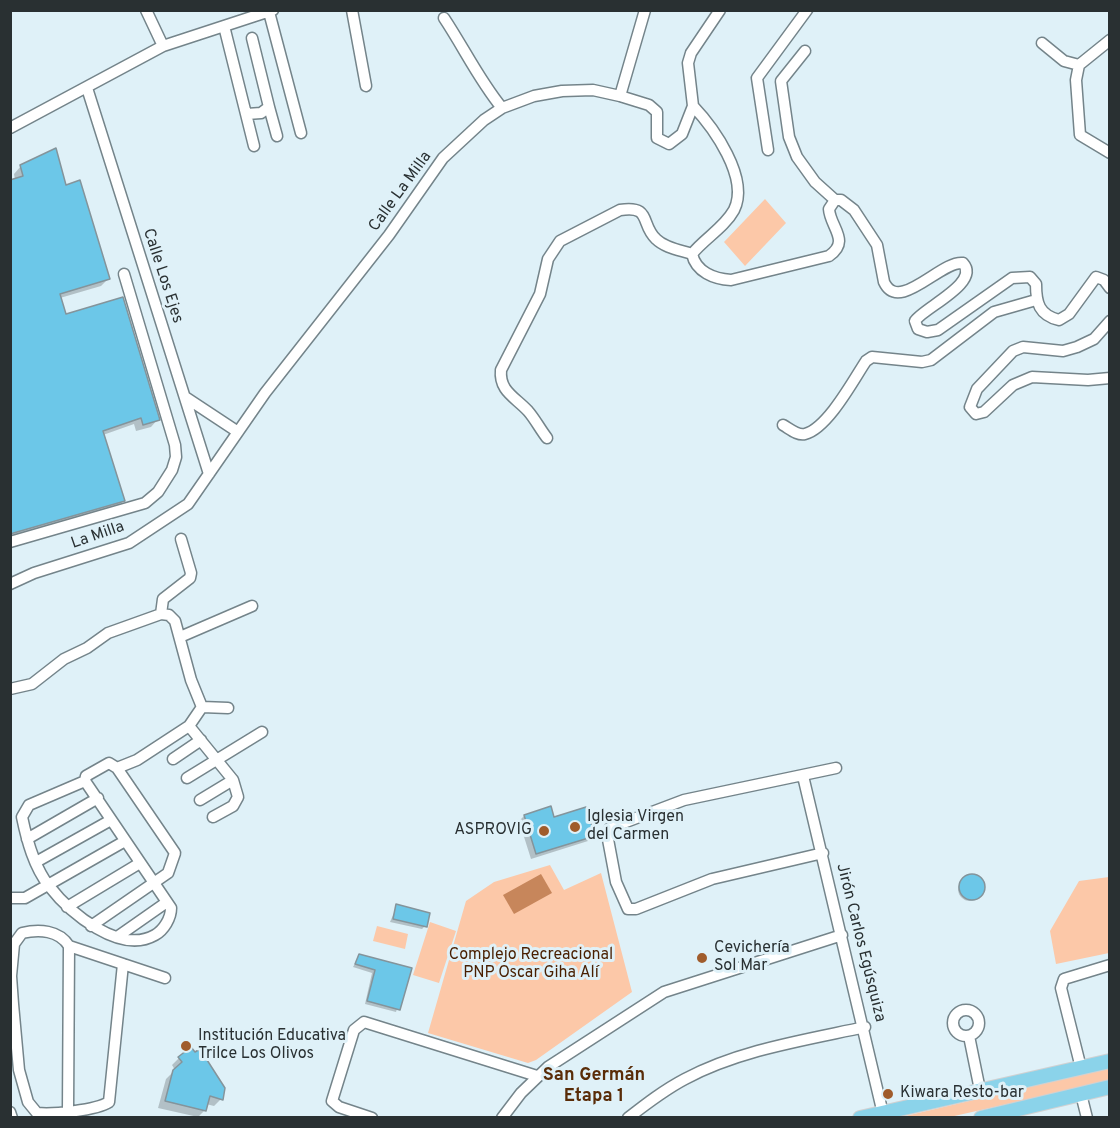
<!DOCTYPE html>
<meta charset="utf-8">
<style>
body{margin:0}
#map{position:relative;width:1120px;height:1128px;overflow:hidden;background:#dff1f8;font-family:Overpass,sans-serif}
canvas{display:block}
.frame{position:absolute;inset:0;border:12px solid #293032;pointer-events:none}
</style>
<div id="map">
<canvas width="1120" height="1128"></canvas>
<div class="frame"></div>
</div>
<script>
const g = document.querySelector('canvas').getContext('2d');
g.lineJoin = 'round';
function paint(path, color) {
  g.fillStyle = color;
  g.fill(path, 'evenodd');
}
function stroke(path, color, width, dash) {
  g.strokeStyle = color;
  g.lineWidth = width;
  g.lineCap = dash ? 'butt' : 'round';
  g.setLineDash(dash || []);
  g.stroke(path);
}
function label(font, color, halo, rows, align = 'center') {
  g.font = font + ' Overpass,sans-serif';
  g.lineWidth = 6;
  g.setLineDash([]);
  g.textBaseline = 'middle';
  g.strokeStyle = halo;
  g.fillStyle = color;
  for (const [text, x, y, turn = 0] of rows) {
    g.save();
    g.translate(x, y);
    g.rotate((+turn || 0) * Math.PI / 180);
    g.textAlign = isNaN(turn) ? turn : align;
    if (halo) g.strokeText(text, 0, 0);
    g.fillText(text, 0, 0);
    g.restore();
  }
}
const green = new Path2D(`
 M765,199l21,24 -41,43 -21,-24z
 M550,865l14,25 37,-17 31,119 -96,68 -8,3 -100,-30 38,-132 28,-19z
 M1109,877v76l-53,11 -6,-33 29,-50z
 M430,922l26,9 -17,52 -26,-8z
 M377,926l31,8 -3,15 -32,-8z
 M1109,1068v13l-159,36 -53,1z`);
const water = new Path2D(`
 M541,874l11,19 -38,21 -11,-19z`);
const shadow = new Path2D(`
 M21,166l44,21 43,92 -7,7 -41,12 5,17 93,104 -7,8 -15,4 -2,-7 -31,11 21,65 -8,8 -106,30v-356l5,-2 -1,-6z
 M524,816l29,3 40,17 -5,5 -57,18 -12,-38z
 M958 889a12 12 0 1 1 24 0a12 12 0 1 1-24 0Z
 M397,906l28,20 -3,3 -32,-7z
 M359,956l51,13 -14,43 -31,-8 7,-31 -19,-6z
 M179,1058l42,41 -7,7 -8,-2 -1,6 -7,7 -40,-9 8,-29 9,-9 -3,-5z`);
const building = new Path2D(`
 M56,148l10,37 14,-5 30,99 -50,15 6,20 57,-17 37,123 -17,5 -2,-7 -38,13 22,70 -115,33v-354l13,-4 -3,-11z
 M551,806l3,11 32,-10 9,29 -59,18 -12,-39z
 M959 887a13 13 0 1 1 26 0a13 13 0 1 1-26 0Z
 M396,904l34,9 -3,14 -34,-8z
 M359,954l53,14 -12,42 -33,-9 8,-31 -20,-6z
 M191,1047l4,5 5,-3 25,39 -2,12 -13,-4 -4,15 -41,-10 8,-31 9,-8 -4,-5z`);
const minor = new Path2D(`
 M146,10l17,36
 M352,10l14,76
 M269,12l32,121
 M444,18c20,30 35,62 58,90
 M224,26l30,120
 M1110,40l-31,25 -3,15 4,55 30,18
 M1042,43l22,18 15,4
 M805,51l-24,30 8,56 8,20 18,25 20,18
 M87,88l122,386
 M620,96l25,-86
 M693,106l-5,-43 3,-10 29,-43
 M269,107l8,29
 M247,114l14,-1 8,-6 -17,-69
 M10,128l153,-82 110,-36
 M768,150l-11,-72 50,-68
 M692,254c4,18 22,25 39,26l98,-24c22,-15 1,-29 0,-47l6,-9h6l13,10 23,35 7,37c15,32 57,-22 79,-19 18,20 -40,45 -48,58l3,8 9,3 11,-2 74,-52 18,-1 6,7c0,19 3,31 23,36l10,-6 27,-37 8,3 6,8
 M692,254c13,-16 32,-26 42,-44 16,-32 -21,-83 -41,-104
 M1110,321l-16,18 -17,8 -14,4 -40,-4 -10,4 -36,38 -7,18 6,7 8,-2 29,-27 19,-8 56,3 22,-2
 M185,397l53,35
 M783,425c7,4 15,11 22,9 23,-6 49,-55 61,-73l6,-4 50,5 9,-2 63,-48 42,-12
 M547,438c-7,-9 -12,-19 -19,-27 -13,-14 -29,-20 -27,-41l39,-76 8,-35 12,-18 60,-31c32,-5 20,14 36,29 9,9 24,11 36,15
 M10,542l135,-39 13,-11 14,-22 4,-13 -1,-12 -51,-171
 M10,584l24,-11 95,-30 59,-39 77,-111 124,-158 54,-77 41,-38 18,-12 32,-12 28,-5 31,-1 27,6 29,9 8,7v26l12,6 13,-10 11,-28
 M161,614l2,-15 27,-21 1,-5 -10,-34
 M180,637l72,-31
 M10,689l22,-5 32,-25 23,-11 21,-15 53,-19 8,1 6,6 16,59 11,27
 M189,726l44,54 -33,20
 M173,759l28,-19
 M803,776l81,342
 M187,778l75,-46
 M85,781l86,127c0,10 -7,22 -16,27 -35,20 -85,-22 -106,-49 -15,-19 -22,-45 -27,-69l7,-12z
 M85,781l1,-5 23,-13 8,5 20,-8 52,-34 13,-19 26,1
 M213,817l20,-11 5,-9 -5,-17
 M27,839l71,-41
 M823,853l-111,26 -76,30h-8l-12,-27 -9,-48 3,-6 74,-28 152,-32
 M36,862l75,-42
 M10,898h15l100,-57
 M67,907l73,-44
 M91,926l77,-53 7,-20 -58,-85
 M117,937l50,-35
 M69,946l96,32
 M953 1023a13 13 0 1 1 26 0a13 13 0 1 1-26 0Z
 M969,1036l11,54
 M1081,1068l-20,-80 3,-9 46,-14
 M1081,1094l6,24
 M10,1112l2,6
 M68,1118v-7l1,-165c-10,-16 -30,-17 -47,-13l-8,11 -3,32 2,28 6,66 9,32 9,11c15,2 60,-3 72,-11l14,-138
 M372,1118l-33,-11 -7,-6 22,-71 10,-8 173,54
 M502,1118l19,-25 27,-26 116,-75 178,-57
 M628,1118c18,-14 36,-28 57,-39 54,-29 120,-39 180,-52`);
const major = new Path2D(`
 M860,1118l250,-57
 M981,1118l129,-31`);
const markers = [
 [575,827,6,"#a05c2c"],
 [544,831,6,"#a05c2c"],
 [702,958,6,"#a05c2c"],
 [186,1046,6,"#a05c2c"],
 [888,1094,6,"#a05c2c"]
];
const streetNames = [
 ["Calle La Milla",401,192,-54],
 ["Calle Los Ejes",162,276,72],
 ["La Milla",98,536,-19],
 ["Jirón Carlos Egúsquiza",860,943,76]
];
const poiNames = [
 ["Iglesia Virgen",587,818],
 ["del Carmen",587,836],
 ["ASPROVIG",532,831,"right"],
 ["Cevichería",714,949],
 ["Sol Mar",714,967],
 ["Institución Educativa",198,1037],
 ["Trilce Los Olivos",198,1055],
 ["Kiwara Resto-bar",900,1094]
];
const parkNames = [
 ["Complejo Recreacional",531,956],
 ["PNP Oscar Giha Alí",531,974]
];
const neighbourhoodNames = [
 ["San Germán",594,1076],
 ["Etapa 1",594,1097]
];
paint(green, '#fcc8a8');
paint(water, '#c7865b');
paint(shadow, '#0003');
paint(building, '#6cc7e8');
stroke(building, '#84949b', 1.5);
stroke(minor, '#74848a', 13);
stroke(major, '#d0d1d2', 16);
stroke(minor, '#fff', 10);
stroke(major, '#8bd3ea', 14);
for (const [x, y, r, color] of markers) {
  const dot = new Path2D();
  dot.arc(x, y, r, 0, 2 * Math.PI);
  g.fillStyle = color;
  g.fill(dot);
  stroke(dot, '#dff1f8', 2);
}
label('16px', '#293032', '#dff1f8', streetNames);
label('16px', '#293032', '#dff1f8', poiNames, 'left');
label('16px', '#491f00', '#dff1f8', parkNames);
label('bold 18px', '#592c08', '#dff1f8', neighbourhoodNames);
</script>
